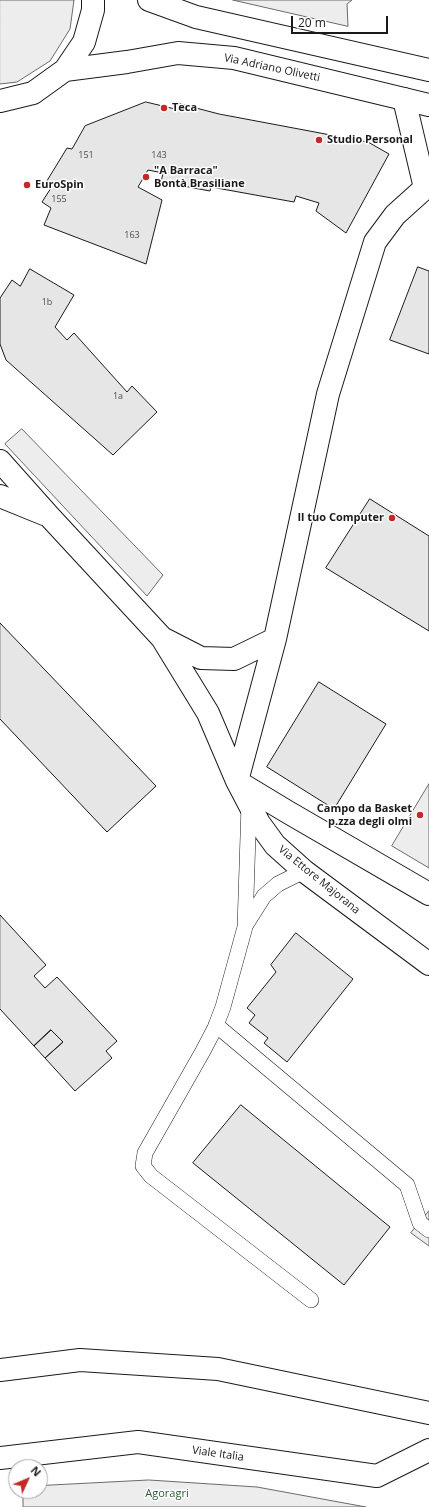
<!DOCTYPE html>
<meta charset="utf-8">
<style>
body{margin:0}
#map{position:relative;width:429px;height:1507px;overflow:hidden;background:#fff;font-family:"Open Sans",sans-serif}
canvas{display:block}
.north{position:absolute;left:8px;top:1459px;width:40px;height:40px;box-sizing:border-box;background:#fff;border:1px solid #a3a3a3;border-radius:50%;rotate:46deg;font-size:11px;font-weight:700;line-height:16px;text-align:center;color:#1a1a1a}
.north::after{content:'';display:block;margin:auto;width:14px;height:18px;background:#c62828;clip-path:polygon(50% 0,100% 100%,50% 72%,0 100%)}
.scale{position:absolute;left:291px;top:16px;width:97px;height:18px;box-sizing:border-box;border:2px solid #1a1a1a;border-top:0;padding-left:5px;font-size:12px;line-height:14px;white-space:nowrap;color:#1a1a1a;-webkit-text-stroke:3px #fff;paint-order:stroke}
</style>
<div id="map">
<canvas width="429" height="1507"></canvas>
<div class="north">N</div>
<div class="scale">20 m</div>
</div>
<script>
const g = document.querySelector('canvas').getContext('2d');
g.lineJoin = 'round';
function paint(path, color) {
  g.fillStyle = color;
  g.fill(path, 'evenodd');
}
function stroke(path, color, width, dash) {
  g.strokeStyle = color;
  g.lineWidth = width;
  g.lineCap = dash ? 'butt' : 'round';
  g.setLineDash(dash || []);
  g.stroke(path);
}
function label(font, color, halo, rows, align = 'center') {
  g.font = font + ' "Open Sans",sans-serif';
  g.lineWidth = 3;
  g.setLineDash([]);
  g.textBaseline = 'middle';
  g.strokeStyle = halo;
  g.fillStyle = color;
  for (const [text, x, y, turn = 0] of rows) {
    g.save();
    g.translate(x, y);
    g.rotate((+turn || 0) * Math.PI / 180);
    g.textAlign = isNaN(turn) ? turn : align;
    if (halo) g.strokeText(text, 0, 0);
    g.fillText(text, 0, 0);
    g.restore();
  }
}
const built = new Path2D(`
 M0,0h74l-4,29 -20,32 -33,21 -17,2z
 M233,0h119l-5,4 1,22z
 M22,429l141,146 -16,21 -142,-152z
 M429,784v84l-37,-22z
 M429,1211v35l-18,-13z
 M149,1480l108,7 109,20h-343v-16h17v-5z`);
const building = new Path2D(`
 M146,102l29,7 2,-6 42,11 149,28 21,12 -43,79 -30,-22 3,-8 -23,-7 -2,6 -83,-15 -1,4 -49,-9 2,-9 -15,-3 -10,17 24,13 -16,64 -102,-39 7,-17 -9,-6 9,-14 -6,-4 22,-36 5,1 13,-23z
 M418,267l11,4v83l-39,-14z
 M30,269l44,26 -19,32 12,13 7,-7 53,59 5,-6 25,26 -44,43 -107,-95 -6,-16v-46l12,-18 8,6z
 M370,499l59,37v95l-103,-63z
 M0,623l156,163 -49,46 -107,-113z
 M319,682l67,42 -52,85 -67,-42z
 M0,915l46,50 -12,11 11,12 12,-11 60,64 -11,10 6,7 -37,33 -30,-33 18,-16 -12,-12 -17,16 -34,-37z
 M296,933l57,46 -66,83 -23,-19 4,-5 -19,-15 6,-8 -8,-7 29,-36 -5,-7z
 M51,1030l12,12 -18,16 -11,-12z
 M241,1105l149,122 -46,58 -151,-122z`);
const lane = new Path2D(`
 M249,805l-4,122 -22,80 -8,21 -12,23 -58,102 -2,13 8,10 160,124
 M245,926l19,-30 14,-12 26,-13
 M216,1025l191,160 13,38 9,7`);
const street = new Path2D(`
 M404,99l21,89 4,-5
 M0,461l49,55 113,122 46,75 29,68 22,42 16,22 29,26 125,93
 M0,496l44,18
 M162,638l39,20 33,1 41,-20
 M237,781l38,-142 53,-245 47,-152 20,-27 30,-27
 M238,782l48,29 143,83
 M0,1370l80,-10 138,9 211,44
 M0,1458l138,-16 239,34 52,-26`);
const secondary = new Path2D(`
 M149,0l47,17 233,53
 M65,70l62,-8 51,-9 56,5 195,47
 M0,101l33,-8 32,-23 19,-28 9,-32v-10`);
const markers = [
 [164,108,4,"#c62828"],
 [319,140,4,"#c62828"],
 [146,177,4,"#c62828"],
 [27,185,4,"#c62828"],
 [392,518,4,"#c62828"],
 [420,815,4,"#c62828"]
];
const numberNames = [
 ["151",86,155],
 ["143",159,155],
 ["155",59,199],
 ["163",132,235],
 ["1b",47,302],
 ["1a",118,396]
];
const streetNames = [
 ["Via Adriano Olivetti",272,68,12],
 ["Via Ettore Majorana",319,880,39],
 ["Viale Italia",218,1454,8]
];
const poiNames = [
 ["Teca",172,108],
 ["Studio Personal",327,140],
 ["\"A Barraca\"",154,171],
 ["Bontà Brasiliane",154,184],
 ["EuroSpin",35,185],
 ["Il tuo Computer",384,518,"right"],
 ["Campo da Basket",412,809,"right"],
 ["p.zza degli olmi",412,822,"right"]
];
const parkNames = [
 ["Agoragri",167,1494]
];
paint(built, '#ededed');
stroke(built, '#6a6a6a', 1);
paint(building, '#e6e6e6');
stroke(building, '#1a1a1a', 1);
stroke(lane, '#1a1a1a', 16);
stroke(street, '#1a1a1a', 24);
stroke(secondary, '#1a1a1a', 24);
stroke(lane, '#fff', 15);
stroke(street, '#fff', 22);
stroke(secondary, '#fff', 22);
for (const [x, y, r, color] of markers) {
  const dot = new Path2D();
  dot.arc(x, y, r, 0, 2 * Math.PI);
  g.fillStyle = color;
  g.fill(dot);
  stroke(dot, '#fff', 1.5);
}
label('9px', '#4d4d4d', null, numberNames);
label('11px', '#1a1a1a', '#fff', streetNames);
label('bold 11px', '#1a1a1a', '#fff', poiNames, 'left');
label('11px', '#2b5a34', '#fff', parkNames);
</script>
